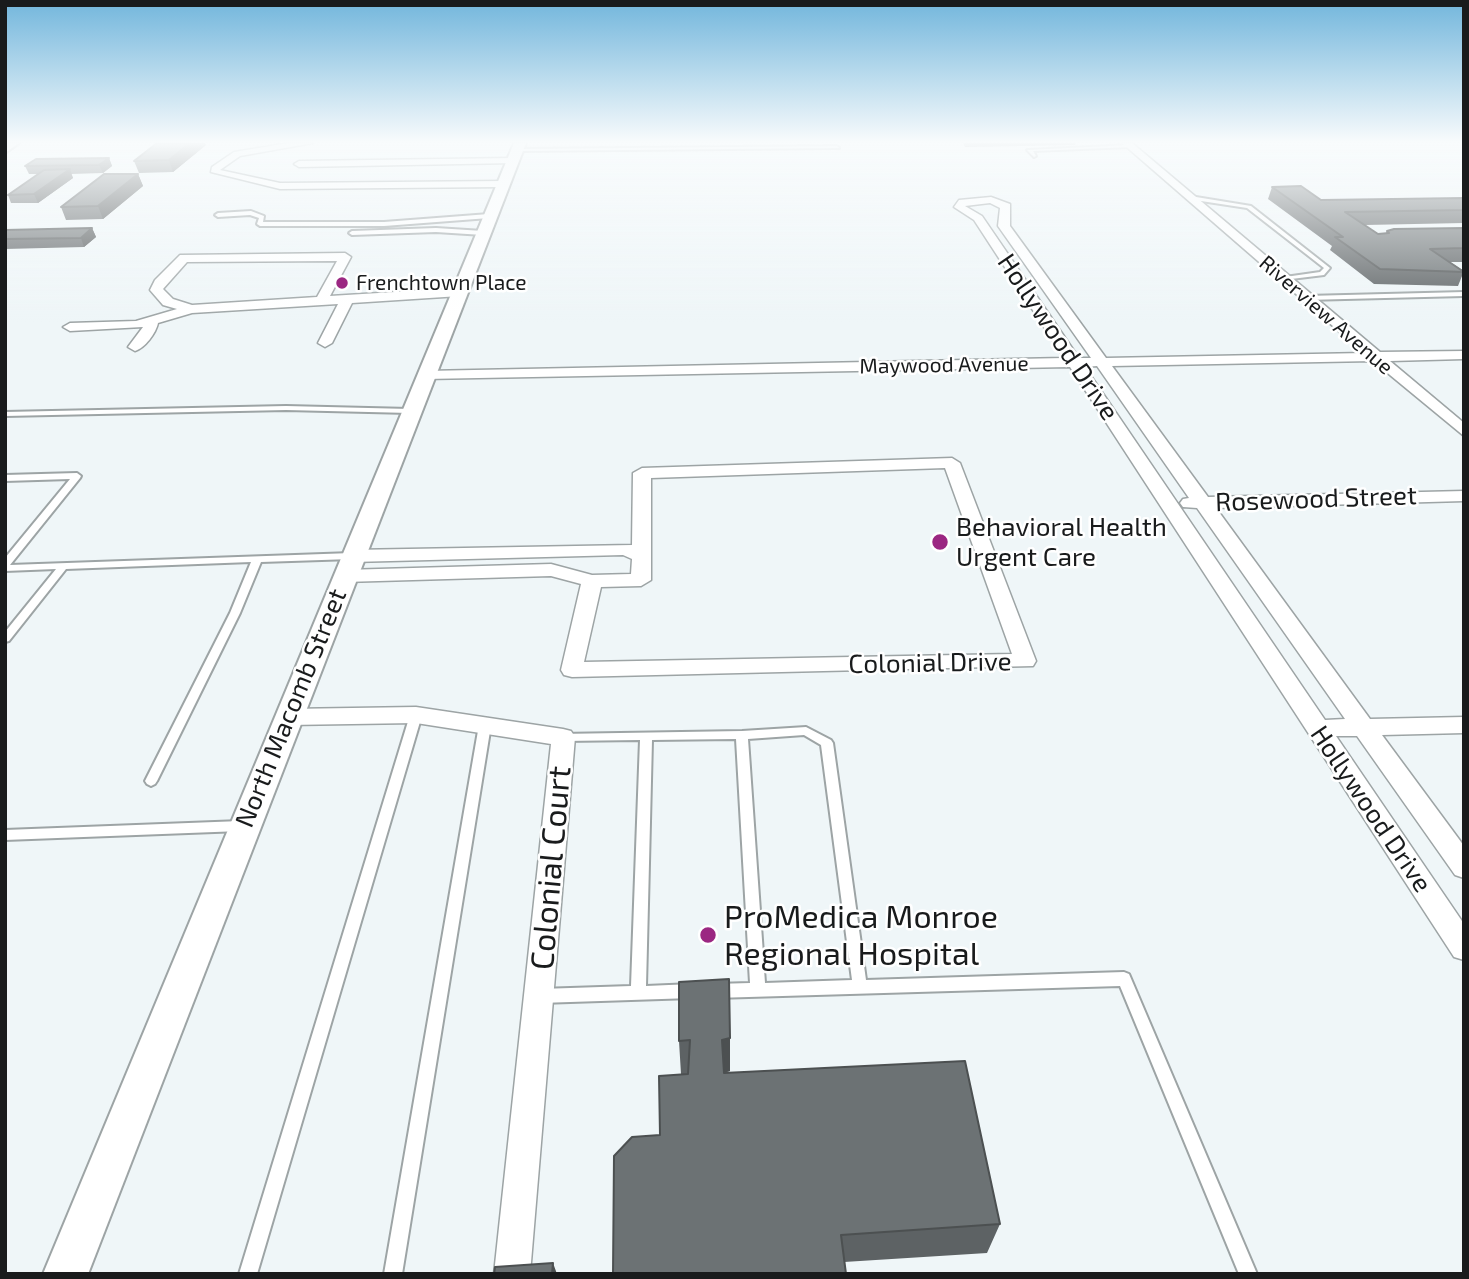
<!DOCTYPE html>
<style>
body{margin:0}
#map{position:relative;width:1469px;height:1279px;overflow:hidden;background:#eff6f8;font-family:"Exo 2",sans-serif}
canvas{display:block}
.frame{position:absolute;inset:0;border:7px solid #191b1c;pointer-events:none}
</style>
<div id="map">
<canvas width="1469" height="1279"></canvas>
<div class="frame"></div>
</div>
<script>
const g = document.querySelector('canvas').getContext('2d');
g.lineJoin = 'round';
function stroke(path, color, width, dash) {
  g.strokeStyle = color;
  g.lineWidth = width;
  g.lineCap = dash ? 'butt' : 'round';
  g.setLineDash(dash || []);
  g.stroke(path);
}
function paint(path, color) {
  g.fillStyle = color;
  g.fill(path, 'evenodd');
}
function label(font, color, halo, rows, align = 'center') {
  g.font = font + ' "Exo 2",sans-serif';
  g.lineWidth = 5;
  g.setLineDash([]);
  g.textBaseline = 'middle';
  g.strokeStyle = halo;
  g.fillStyle = color;
  for (const [text, x, y, turn = 0] of rows) {
    g.save();
    g.translate(x, y);
    g.rotate((+turn || 0) * Math.PI / 180);
    g.textAlign = isNaN(turn) ? turn : align;
    if (halo) g.strokeText(text, 0, 0);
    g.fillText(text, 0, 0);
    g.restore();
  }
}
const service = new Path2D(`
 M1129,145l2,2 -98,4 3,5 -2,1 -7,-7z
 M837,146l2,2 -322,3 -2,-1 2,-1z
 M1190,196l61,10 79,62 -6,7 -41,5 -1,-1 3,-2 35,-5 4,-4 -77,-60 -59,-9z
 M251,211l13,5 -1,6h121l105,-8 3,2 -3,2 -105,8h-124l-3,-2 2,-6 -9,-3 -32,2 -3,-2 3,-2z
 M436,228l47,3 3,2 -3,2 -47,-3 -84,3 -3,-2 3,-2z
 M1464,292v4l-158,4 -3,-2 3,-2z
 M286,406l124,3 4,2 -4,2 -124,-3 -281,6v-4z
 M77,473l4,3 -1,2 -70,87 342,-12 5,3 -5,3 -91,3 -21,51 -83,168 -2,3 -4,2 -4,-2 -2,-3 85,-168 21,-51 -185,7 -57,72 -4,1v-10l51,-63 -51,2v-13l65,-79 -65,2v-6z
 M416,711l4,1 2,3 -165,559h-18l171,-559 2,-3z
 M485,721l4,1 2,3 -89,549h-18l95,-549 2,-3z
 M806,727l25,13 2,3 33,237 258,-8 5,2 128,300h-18l-119,-288 -405,12 -5,-2 -2,-5 2,-5 5,-2 35,-1 -14,-244 -84,1 -6,246 46,-2 5,2 2,5 -2,5 -5,2 -152,5 -5,-2 -2,-5 2,-5 5,-2 91,-3 9,-246 -77,1 -4,-1 -2,-3 2,-3 183,-3zM804,735l17,10 31,235 -87,3 -17,-244z
 M241,821l4,1 2,4 -2,4 -4,1 -236,9v-10z`);
const minor = new Path2D(`
 M289,143h24l-73,13 -20,14 60,13 223,-2 5,3 -5,3 -223,2 -69,-17 1,-5 22,-15z
 M1122,143h10l248,209 84,-1v8l-74,2 74,62v13l-91,-75 -261,5 96,131 256,-6v10l-248,7 154,211 94,-2v16l-82,2 82,111v32l-9,-3 -98,-139h-21l128,188v36l-10,-3 -384,-590 -645,12 -7,-4 7,-4 639,-13 -90,-138 -20,-13 5,-7 32,-3 19,7v22l96,132 258,-5zM990,203l10,5 -2,18 93,132h-12l-97,-142 -17,-10zM1097,366l92,132 -6,1 -3,4 3,4 14,1 148,211 -20,1 -240,-353z
 M512,158l3,5 -216,4 -5,-3 5,-3z
 M345,253l6,4 -21,39 130,-8 6,4 -6,4 -108,7 -20,40 -7,4 -7,-4 20,-39 -146,9 -34,10c-2,10 -13,25 -23,28l-7,-4 15,-20 -73,4 -7,-4 7,-4 66,-2 41,-12 -14,-4 -13,-15 5,-10 25,-25zM337,261l-20,36 -125,8 -19,-6 -10,-10 24,-27z
 M952,458l8,5 76,198 -3,5 -461,11 -8,-2 -3,-5 20,-86 -30,-8 -207,6 -10,-6 10,-6 207,-6 41,11 39,-1 1,-15 -9,-4 -271,7 -10,-6 10,-6 280,-5 1,-72 9,-5zM945,468l67,186 -428,8 17,-75 40,-1 10,-6v-102z
 M416,707l147,22 8,2 4,6 -45,537h-36l57,-530 -135,-21 -128,2 -8,-2 -3,-6 3,-6 8,-2z`);
const tertiary = new Path2D(`
 M514,143h12l-438,1131h-45z`);
const primary = new Path2D(`
 M5,143h14l-14,10z`);
const wall = new Path2D(`
 M963,143h113l-1,2 -110,2z
 M206,145l-33,27 -34,1 -5,-12z
 M109,158l3,8 -9,7 -32,1 2,4 -35,25h-27l-3,-8 30,-21h-9l-4,-8z
 M138,174l5,12 -40,33 -37,1 -5,-13z
 M1272,187l49,13 143,-2v25l-99,2 13,9 8,-1 1,-2 77,-3v34h-14l14,9 -6,15 -84,-2 -44,-34 2,-4 -64,-47z
 M92,228l4,9 -12,10 -79,2v-19z
 M679,982l51,89 -6,2 276,151 -13,29 -143,9 -184,-127 21,-61 -2,-33z`);
const shadedWall = new Path2D(`
 M190,143h15l1,2 -33,27 -4,-12z
 M109,158l3,8 -9,7 -4,-8z
 M70,169l3,9 -35,25 -4,-9z
 M138,174l5,12 -40,33 -5,-13z
 M92,228l4,9 -12,10 -3,-9z
 M730,1038v33l-8,2v-33z
 M553,1263l4,11h-5z`);
const building = new Path2D(`
 M157,143h33l-21,17 -35,1z
 M109,158l-10,7 -74,1 11,-7z
 M70,169l-36,25 -26,1 36,-25z
 M104,174h34l-40,32 -37,1z
 M1301,186l20,14 143,-2v12l-119,2 33,22 11,-1 -2,-2 7,-2 70,-1v20l-34,1 34,23 -84,-3 -45,-32h8l-71,-50z
 M92,228l-11,10 -76,1v-9z
 M729,979l1,59 -8,2 2,33 241,-12 35,163 -159,11 5,39h-233l1,-118 18,-19 28,-2 -1,-59 29,-2 2,-34 -11,1v-59z
 M553,1263l-1,11h-58l1,-7z`);
const markers = [
 [342,283,7,"#9b2782"],
 [940,542,9,"#9b2782"],
 [708,935,9,"#9b2782"]
];
const farPoinames = [
 ["Frenchtown Place",356,283]
];
const farStreetnames = [
 ["Riverview Avenue",1326,315,41],
 ["Maywood Avenue",944,365,-1]
];
const streetNames = [
 ["Hollywood Drive",1058,337,56],
 ["Rosewood Street",1316,499,-2],
 ["Colonial Drive",930,663,-1],
 ["North Macomb Street",291,708,-68],
 ["Hollywood Drive",1371,809,56]
];
const poiNames = [
 ["Behavioral Health",956,527],
 ["Urgent Care",956,557]
];
const nearStreetnames = [
 ["Colonial Court",551,868,-85]
];
const nearPoinames = [
 ["ProMedica Monroe",724,917],
 ["Regional Hospital",724,954]
];
stroke(service, '#9da4a5', 4);
stroke(minor, '#9da4a5', 3);
stroke(tertiary, '#9da4a5', 4);
stroke(primary, '#9da4a5', 4);
paint(service, '#fff');
paint(minor, '#fff');
paint(tertiary, '#fff');
paint(primary, '#fff');
paint(wall, '#5d6264');
paint(shadedWall, '#4c5051');
paint(building, '#6c7274');
stroke(building, '#4c5051', 2);
const sky = g.createLinearGradient(0, 0, 0, 322);
sky.addColorStop(0, '#72b6dc');
sky.addColorStop(0.44, '#f8fbfc');
sky.addColorStop(1, '#f8fbfc00');
g.fillStyle = sky;
g.fillRect(0, 0, 1469, 322);
for (const [x, y, r, color] of markers) {
  const dot = new Path2D();
  dot.arc(x, y, r, 0, 2 * Math.PI);
  g.fillStyle = color;
  g.fill(dot);
  stroke(dot, '#fff', 2.5);
}
label('21px', '#191b1c', '#fff', farPoinames, 'left');
label('21px', '#191b1c', '#fff', farStreetnames);
label('26px', '#191b1c', '#fff', streetNames);
label('26px', '#191b1c', '#fff', poiNames, 'left');
label('32px', '#191b1c', '#fff', nearStreetnames);
label('32px', '#191b1c', '#fff', nearPoinames, 'left');
</script>
